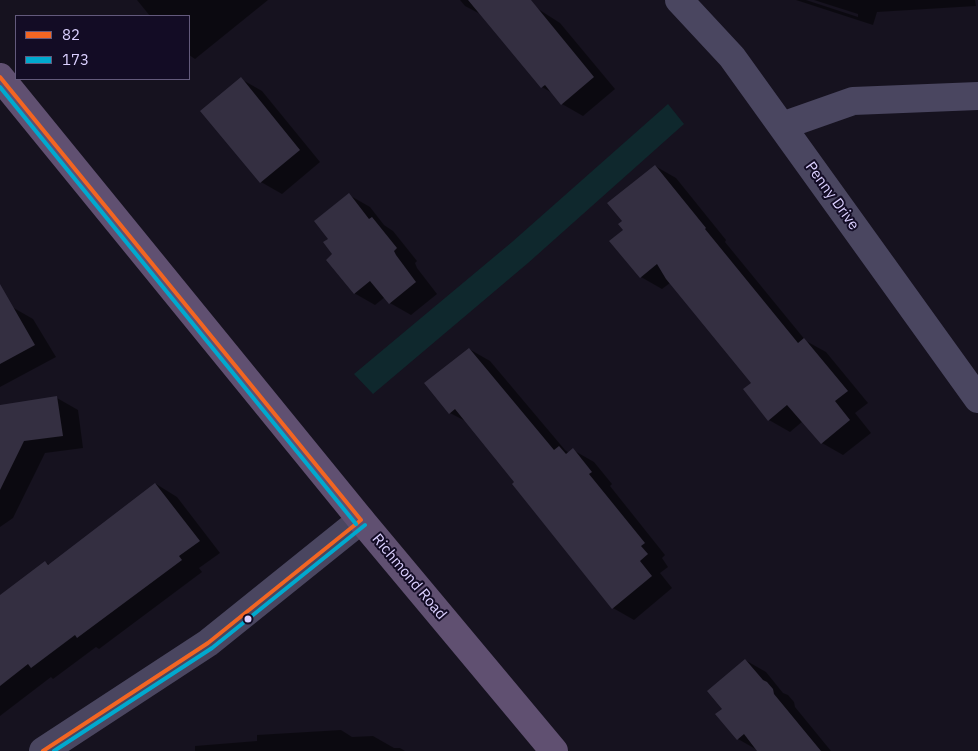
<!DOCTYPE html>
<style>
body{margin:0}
#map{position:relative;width:978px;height:751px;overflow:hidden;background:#16121f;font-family:"IBM Plex Sans",sans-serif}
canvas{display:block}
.legend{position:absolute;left:15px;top:15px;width:175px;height:65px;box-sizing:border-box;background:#130c25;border:1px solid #635a7c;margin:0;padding:6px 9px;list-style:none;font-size:15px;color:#dbd0ff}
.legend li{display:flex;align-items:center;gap:10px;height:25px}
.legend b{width:25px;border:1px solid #635a7c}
</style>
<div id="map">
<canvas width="978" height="751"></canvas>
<ul class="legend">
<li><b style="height:6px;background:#f26522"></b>82</li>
<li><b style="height:6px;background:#00a9ce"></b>173</li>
</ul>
</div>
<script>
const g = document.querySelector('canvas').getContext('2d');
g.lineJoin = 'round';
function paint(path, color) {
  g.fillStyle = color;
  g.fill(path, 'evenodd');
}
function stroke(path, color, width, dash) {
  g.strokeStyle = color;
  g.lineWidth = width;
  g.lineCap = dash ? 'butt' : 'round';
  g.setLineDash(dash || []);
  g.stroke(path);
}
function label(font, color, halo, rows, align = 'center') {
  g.font = font + ' "IBM Plex Sans",sans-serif';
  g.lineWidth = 4;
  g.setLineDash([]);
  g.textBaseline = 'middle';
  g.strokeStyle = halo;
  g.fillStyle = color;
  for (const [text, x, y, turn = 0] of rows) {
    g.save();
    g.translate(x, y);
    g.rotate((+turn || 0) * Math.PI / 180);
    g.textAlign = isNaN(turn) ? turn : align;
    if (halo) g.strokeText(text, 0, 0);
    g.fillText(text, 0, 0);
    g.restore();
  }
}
const green = new Path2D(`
 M668,104l16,20 -156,139 -155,131 -19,-20 158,-132z`);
const shadow = new Path2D(`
 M137,0h131l-73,59 -6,-4v-39h-39z
 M460,0h64l36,23 55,66 -32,27 -21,-12 -8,-10 -12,-7 -58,-71 -19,-10z
 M796,0h10l52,17v-3l-44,-14h161l1,6 -99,6 -4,13z
 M241,79l21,12 58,71 -38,32 -21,-12z
 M655,166l21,12 50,62 -1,2 81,99 20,11 42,51 -13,10 16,20 -28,22 -21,-12 -19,-22 -13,11 -21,-12 -16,-37 -83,-100 -8,6 -21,-12 -30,-36 13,-11 -1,-9z
 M349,195l21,12 14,18 9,6 24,30 -2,2 2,5 20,26 -26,21 -21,-12 -5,-6 -10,8 -21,-12 -20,-39 -4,-15z
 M0,303l12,4 21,12 23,38 -56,30z
 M469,349l21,12 75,89 4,3 4,-3 21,12 18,22 -2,2 55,69 -3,3 6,9 -8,6 12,15 -38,32 -21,-12 -97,-126 -47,-59 -19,-10z
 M57,398l21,12 5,38 -38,5 -32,65 -13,9v-121z
 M156,484l21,13 43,56 -21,15 3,4 -103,77 -3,-2 -43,32 -2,-2 -51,39v-120l45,-34 5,3z
 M745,660l21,12 17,21 5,2 6,7 1,5 36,44h-72l-21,-12 -15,-30z
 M341,730l11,7 21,-1 21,12h6l5,3h-210v-5l62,-5v-6z`);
const building = new Path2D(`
 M468,0h63l63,77 -33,28 -16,-20 -4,3z
 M241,77l59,73 -40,33 -60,-72z
 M655,165l51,63 -1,1 93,114 6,-5 44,53 -13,10 15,19 -29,24 -34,-39 -19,16 -25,-32 8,-6 -85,-104 -9,-15 -17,14 -31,-37 14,-11 -5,-6 4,-3 -15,-18z
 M349,193l20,26 3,-2 25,31 -3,3 2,4 20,27 -27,22 -19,-23 -16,13 -28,-34 6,-6 -9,-12 5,-3 -14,-18z
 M0,284l35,61 -35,19z
 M469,348l85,102 5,-4 7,8 7,-6 19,24 -3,2 56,69 -4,3 7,8 -8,7 12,15 -40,33 -100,-125 2,-2 -59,-73 -6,5 -25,-31z
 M57,396l6,40 -39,5 -24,49v-85z
 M155,483l45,58 -21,15 3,4 -105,78 -2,-3 -44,33 -3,-4 -28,22v-91l45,-34 3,4z
 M745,659l18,21 4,2 6,7 1,5 47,57h-64l-13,-17 -7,6 -22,-26 7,-5 -15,-18z`);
const minor = new Path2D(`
 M679,0l53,57 246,342
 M782,126l71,-25 125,-5
 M43,751l165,-108 153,-123`);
const major = new Path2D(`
 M0,77l361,443 193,231`);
const bus1 = new Path2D(`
 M0,77l361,443
 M43,751l165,-108 153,-123`);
const bus2 = new Path2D(`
 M0,87l356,437
 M54,751l158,-103 153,-123`);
const markers = [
 [248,619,4.5,"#dbd0ff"]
];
const streetNames = [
 ["Penny Drive",832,196,54],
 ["Richmond Road",409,577,50]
];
paint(green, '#0f282d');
paint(shadow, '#0007');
paint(building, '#342f41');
stroke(minor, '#4a4660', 28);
stroke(major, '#605071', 28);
stroke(bus1, '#f26522', 4);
stroke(bus2, '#00a9ce', 4);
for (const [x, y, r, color] of markers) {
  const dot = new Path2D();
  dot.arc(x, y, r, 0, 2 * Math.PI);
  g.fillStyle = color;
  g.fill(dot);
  stroke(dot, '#130c25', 2);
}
label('15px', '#dbd0ff', '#130c25', streetNames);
</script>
